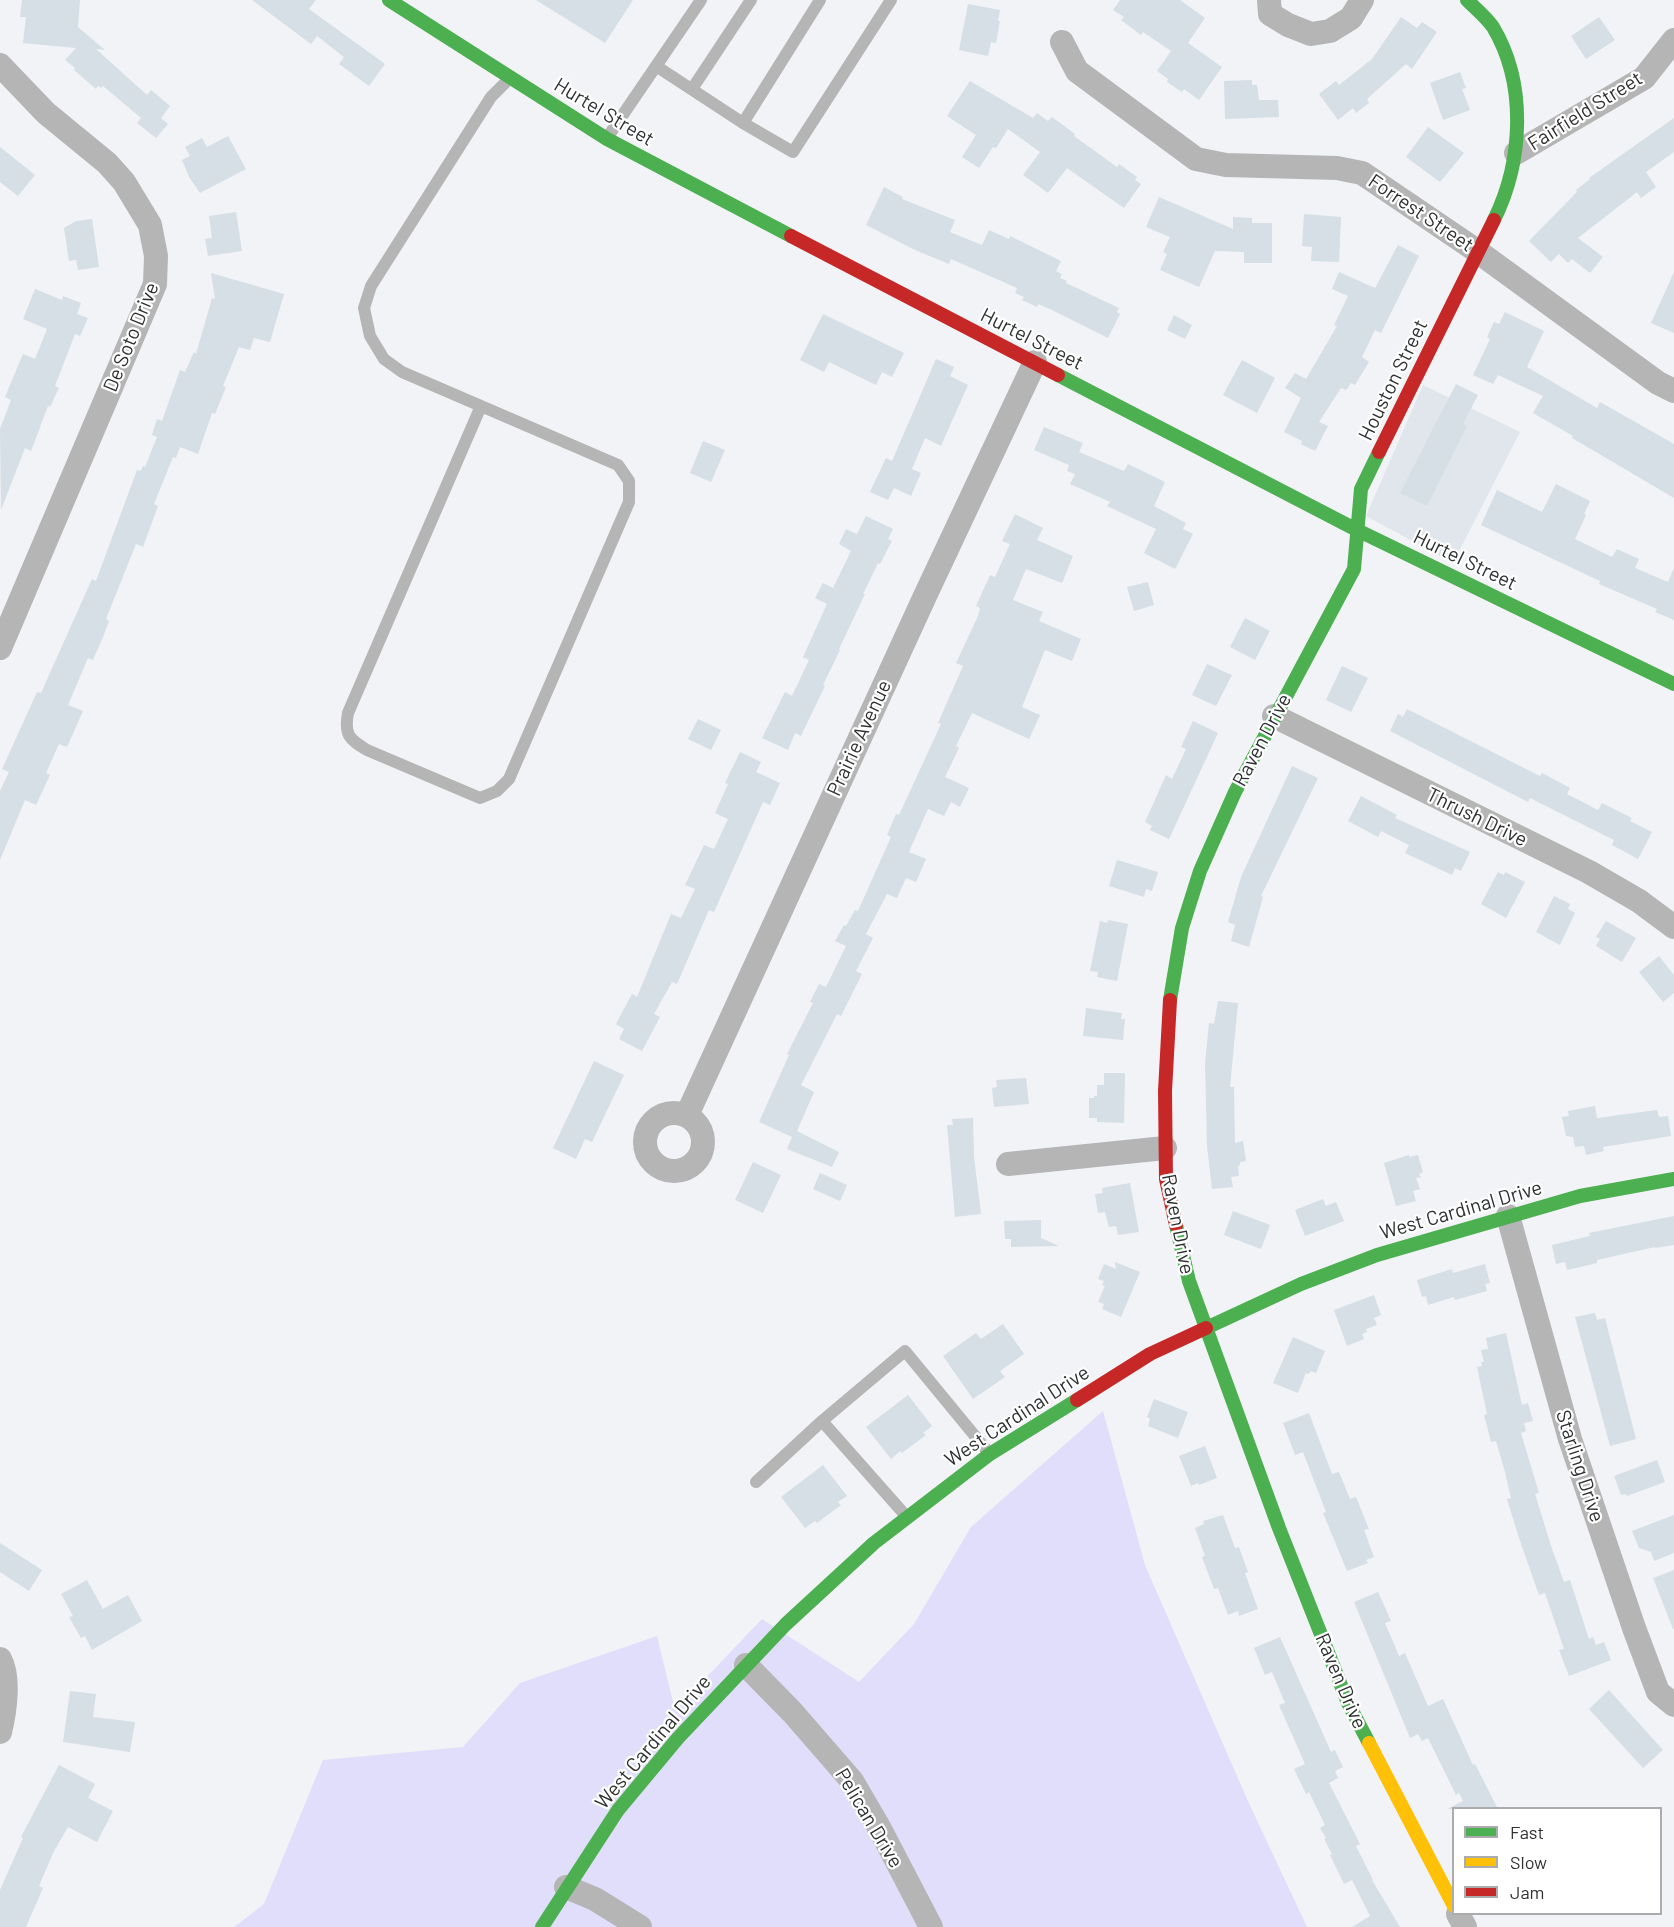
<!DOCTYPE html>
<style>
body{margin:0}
#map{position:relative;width:1674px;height:1927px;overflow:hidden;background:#f1f3f6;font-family:Barlow,sans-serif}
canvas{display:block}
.legend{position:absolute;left:1452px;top:1807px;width:210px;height:108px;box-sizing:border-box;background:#fff;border:2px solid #abacad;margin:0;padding:8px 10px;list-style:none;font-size:18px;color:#2e3031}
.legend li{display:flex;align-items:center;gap:12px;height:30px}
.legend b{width:30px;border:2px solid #abacad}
</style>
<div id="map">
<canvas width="1674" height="1927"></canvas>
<ul class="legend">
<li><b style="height:8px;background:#4caf50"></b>Fast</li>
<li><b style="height:8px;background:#ffc107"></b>Slow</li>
<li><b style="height:8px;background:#c62828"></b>Jam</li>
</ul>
</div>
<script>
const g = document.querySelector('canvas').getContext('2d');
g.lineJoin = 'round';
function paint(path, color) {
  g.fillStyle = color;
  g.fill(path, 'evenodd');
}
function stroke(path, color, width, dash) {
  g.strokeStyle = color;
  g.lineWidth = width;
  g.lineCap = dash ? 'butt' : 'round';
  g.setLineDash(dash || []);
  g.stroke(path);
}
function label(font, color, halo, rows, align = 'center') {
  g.font = font + ' Barlow,sans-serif';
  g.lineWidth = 4.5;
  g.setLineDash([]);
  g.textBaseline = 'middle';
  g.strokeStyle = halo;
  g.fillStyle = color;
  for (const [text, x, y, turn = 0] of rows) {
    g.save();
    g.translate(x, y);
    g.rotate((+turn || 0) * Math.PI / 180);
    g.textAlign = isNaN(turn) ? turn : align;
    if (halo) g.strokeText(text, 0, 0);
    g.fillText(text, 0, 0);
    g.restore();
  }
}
const built = new Path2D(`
 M1423,385l97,47 -67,131 -87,-47z`);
const green = new Path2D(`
 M1103,1411l42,154 102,234 60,128h-1073l30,-23 59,-144 140,-13 57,-64 137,-47 18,74 87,-91 97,63 55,-58 57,-97z`);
const building = new Path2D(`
 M22,0h58l-2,27 27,23 -9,-1 51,46 4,-5 19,16 -9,12 7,6 -12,14 -19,-15 4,-5 -38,-32 -2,2 -3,-2 -2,3 -22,-19 1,-2 -10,-8 11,-12 -53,-5 3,-26h-6z
 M252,0h64l-7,9 76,55 -16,22 -30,-22 5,-7 -27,-21 -6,8z
 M536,0h97l-28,43z
 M1120,0h60l25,18 -17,25 34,24 -23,33 -15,-11 -2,3 -15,-10 1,-3 -11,-8 14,-20 -28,-19 -2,3 -20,-15 3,-3 -11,-7z
 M968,4l32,6 -2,11h2l-4,22 -5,-1 -3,14 -29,-6z
 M1401,17l16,11 5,-6 15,10 -25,37 -6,-5 -39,35 2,4 -13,10 -3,-5 -15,12 -19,-26 17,-13 3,4 33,-26z
 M1599,17l16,23 -29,19 -15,-23z
 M1460,72l6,16 -4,1 8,21 -27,10 -13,-37z
 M1252,80v5h5l2,15h19l1,17 -54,2 -1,-38z
 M970,81l63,37 4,-5 11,8 4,-4 23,17 -1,2 43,31 2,-3 18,13 -2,3 6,4 -17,24 -57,-40 -19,25 -25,-18 17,-23 -32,-23 -12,19 -3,-1 -14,21 -17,-11 14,-22 -29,-19z
 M1674,118v34l-28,20 10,15 -15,11 -4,-6 -59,46 25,19 -13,16 -18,-14 -4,4 -9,-9 -8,8 -22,-21 48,-49 -1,-2 14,-11 -1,-1z
 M1428,127l36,26 -24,29 -34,-25z
 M228,136l18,33 -46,24 -11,-16 -7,-17 8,-4 -5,-9 17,-9 5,9z
 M0,147l35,28 -17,21 -18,-14z
 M884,187l19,10 -1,2 53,21 -5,12 32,13 7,-15 20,9 1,-3 51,25 -5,10 6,3 -2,4 7,3 -1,2 53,25 -2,4 3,2 -12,24 -56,-28 -14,-6 -1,3 -15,-7 2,-3 -9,-4 2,-5 -66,-29 -2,5 -34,-14 -49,-25z
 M1159,197l74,32v-12l19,1v5h20v40h-28v-11l-29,-1 -16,36 -39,-17 7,-16 -4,-2 7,-15 -24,-10z
 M236,212l6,39 -34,5 -3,-17 7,-1 -3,-22z
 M1304,214l37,3 -2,45 -28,-1 1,-14 -10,-1z
 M92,219l7,48 -21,3 -2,-10 -7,1 -5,-33 12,-7z
 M1398,245l21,11 -38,77 -6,-3 -13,27 7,5 -14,23 -4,-2 -5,7 -5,-2 -22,34 9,4 -13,25 -14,-7 1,-3 -18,-9 17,-34 -16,-10 10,-15 11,6 31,-53 -3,-1 14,-29 -16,-7 7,-17 36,16z
 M1674,272v61l-23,-10z
 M211,273l73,21 -14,48 -16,-4 -4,12 -11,-3 -16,39 3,1 -11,27 -3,-1 -14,41 -18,-7 -4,11 -3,-1 -19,47 4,2 -15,41 -7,-3 -30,75 3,2 -6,16 -10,23 -5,-2 -20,47 15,6 -16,36 -8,-3 -13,29 4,2 -14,30 -11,-5 -25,60v-69l9,-19 -7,-3 35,-77 4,1 51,-114 4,2 41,-111 4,1 2,-5 2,1 12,-30 -5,-2 5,-16 5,2 18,-51 5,2 9,-20 2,2 16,-56 3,1z
 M35,289l27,11 1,-4 18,7 -4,11 11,4 -8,18 -5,-2 -20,52 4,2 -9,19 -2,-1 -17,45 -6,-3 -24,62 -1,-81 11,-29 -6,-3 18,-43 12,5 12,-30 -24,-10z
 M1505,312l39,19 -17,36 70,41 3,-6 74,42v54l-102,-60 1,-2 -40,-23 10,-17 -45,-21 -5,9 -20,-9 17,-36 -3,-2 7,-15 5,2z
 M823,314l81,39 -12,24 -10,-5 -6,13 -47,-23 -5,10 -24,-12z
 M1174,315l18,10 -7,14 -18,-9z
 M936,359l18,8 -4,9 18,9 -27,61 -16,-8 -13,31 9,4 -10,23 -17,-8 -6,12 -18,-8 16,-34 6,3z
 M1242,360l33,18 -18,35 -34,-18z
 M1456,384l22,11 -15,29 4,2 -40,80 -27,-13z
 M1044,427l39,16 -4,9 45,19 4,-7 37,18 -11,24 32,17 -3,6 10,5 -18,35 -31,-16 12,-24 -49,-23 3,-4 -40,-18 5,-10 -8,-3 2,-6 -35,-15z
 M703,441l22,9 -14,32 -21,-9z
 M1556,484l34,17 -6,13 2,1 -11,24 37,18 5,-8 22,10 -4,9 33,14 6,-14v52l-19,-8 2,-3 -58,-25 1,-3 -119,-56 16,-35 45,22z
 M1015,514l28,14 -6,12 36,16 -11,27 -36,-14 -13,31 30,12 -4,9 42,18 -9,22 -27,-11 -23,57 18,8 -11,24 -57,-26 -16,33 3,2 -14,29 24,11 -9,19 -9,-5 -7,14 -16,-7 -19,43 17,7 -10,23 -10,-4 -9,20 -10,-4 -21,40 7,4 -17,33 6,3 -21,42 -4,-2 -36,71 13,7 -17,39 42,21 -7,15 -45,-18 5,-12 -33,-15 30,-67 -2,-1 26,-51 -3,-1 9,-18 7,3 20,-41 -11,-5 9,-16 2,1 9,-16 3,1 33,-74 -4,-2 9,-21 3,1 42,-91 -3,-1 25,-57 -7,-3 22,-47 2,-8 -4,-2 14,-31 5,2 15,-33 -8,-3z
 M866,516l27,13 -5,10 4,2 -12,23 -2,-1 -15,31h2l-26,55 1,1 -17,35 2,1 -15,31 -9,19 -6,-3 -7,17 -26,-12 23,-46 7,4 17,-36 -6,-3 24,-53 -12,-6 8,-15 10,5 18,-37 -12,-7 7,-15 11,5z
 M1148,582l6,23 -20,6 -7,-24z
 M1245,618l25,13 -15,29 -25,-13z
 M1207,664l25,11 -16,31 -24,-11z
 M1342,666l26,12 -17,34 -25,-12z
 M1407,709l133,67 2,-3 28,15 -3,6 31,16 4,-7 30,15 -2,3 22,11 -14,27 -26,-14 2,-5 -84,-42 -2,4 -138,-71 8,-17 5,3z
 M698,719l23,11 -10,20 -23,-11z
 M1193,721l25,12 -49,106 -19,-9 2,-4 -7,-4 21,-47 6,4 14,-30 -5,-2z
 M740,752l21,10 -5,10 24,11 -10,22 -7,-3 -49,110 -5,-2 -32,74 -5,-2 -18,32 6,3 -18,34 -23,-12 5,-10 -8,-5 16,-30 5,3 34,-83 10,4 14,-29 -10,-4 19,-40 10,4 14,-30 -13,-6 13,-29 -3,-1z
 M1292,766l26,12 -57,118 2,1 -14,50 -18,-6 4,-16 -7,-3 13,-45z
 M1361,796l36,19 -2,3 75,34 -9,19 -6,-3 -3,7 -47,-22 4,-8 -28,-14 -3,6 -30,-16z
 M1117,860l41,12 -6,19 -6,-2 -2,8 -35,-11z
 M1498,872l6,3 1,-3 20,10 -19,36 -25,-14z
 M1554,896l16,8 -2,5 7,4 -15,32 -24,-13z
 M1108,920l20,4 -11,57 -20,-4 1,-5 -8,-1 10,-50 7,2z
 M1606,921l30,17 -14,24 -26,-16 4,-7 -4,-2z
 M1659,956l15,19v18l-11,9 -24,-30z
 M1218,1001l20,2 -8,84h4l1,56 8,-2 3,20 -6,1v3l-2,1 1,10 -8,1 2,10 -21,2 -5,-43 -2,-83 4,-40 5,1z
 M1086,1008l36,5 -1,6h4l-2,21 -40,-4z
 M594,1061l30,14 -32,67 -7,-3 -9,20 -23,-11z
 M1104,1073h21l-1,50 -27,-1v-4h-8v-20h5v-2h3v-11h7z
 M1026,1078l3,26 -35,3 -2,-19 5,-1 -1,-7z
 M1595,1106l2,12 60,-8 2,7 9,-1 3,20 -68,11 1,4 -18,4 -2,-9 -9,1 -2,-10 -7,-1 -4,-19 7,-1 -1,-5z
 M973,1118l1,39 7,57 -26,3 -8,-92h6l-1,-6z
 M1409,1155v2l9,-2 5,17 -4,2 2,3 -5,1 4,11 -7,2 3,10 -20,5 -12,-43z
 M753,1162l28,13 -18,38 -28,-13z
 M820,1173l27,12 -7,16 -27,-12z
 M1130,1183l9,49 -21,3 -2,-9 -7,1 -4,-15 -7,1 -3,-19 8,-1 -1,-5z
 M1323,1199l3,7 10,-4 8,19 -39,15 -10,-26z
 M1233,1211l37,14 -9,24 -37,-14z
 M1674,1216v29l-19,3v-1l-58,13v3l-30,7 -2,-8 -9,2 -4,-19 38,-9 -1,-3z
 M1041,1220v18l18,8 -48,1v-8h-6l-1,-18z
 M1115,1262l25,10 -19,45 -19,-8 2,-5 -6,-2 7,-16 -3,-1 2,-4 -6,-2 6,-15 12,5z
 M1485,1264l5,19 -5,1 2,7 -32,9 -1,-3 -26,8 -2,-9 -4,1 -5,-17 35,-11 1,4z
 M1374,1295l7,20 -7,3 3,7 -11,4 1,3 -5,2 2,5 -17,7 -13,-36z
 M1595,1313l2,7 8,-2 31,121 -26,7 -35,-129z
 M1003,1324l21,30 -24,17 5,6 -32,22 -30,-43 33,-23 5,6z
 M1506,1333l16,72 6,-2 5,18 -9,2 2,8 -5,2 18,60 -4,1 16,52 13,36 6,-2 19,59 4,-2 3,8 8,-3 7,18 -42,16 -10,-26 5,-1 -19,-56 -6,2 -20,-57 -12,-39 4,-1 -6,-26 -9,-31 -5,1 -7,-27 3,-1 -10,-47 5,-1 -1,-4h3l-3,-12 7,-1 -2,-11z
 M1293,1337l32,14 -9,22 -5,-2 -2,3 -3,-1 -8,20 -25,-10z
 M908,1395l24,31 -9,7 3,2 -24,18 -2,-2 -9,8 -25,-32z
 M1154,1399l34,13 -10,26 -30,-12 2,-7 -3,-2z
 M1309,1413l23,61 7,-2 11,27 6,-2 13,32 -5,1 10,27 -8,3 2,3 -21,8 -24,-58 3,-1 -23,-60 -8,3 -12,-32z
 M1205,1446l12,32 -18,7 -1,-2 -7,3 -12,-30z
 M1657,1460l8,22 -38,14 -1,-2 -5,1 -7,-19z
 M823,1465l24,31 -9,6 3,3 -24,18 -2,-2 -10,7 -24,-31z
 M1223,1515l12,33 4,-1 9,25 -3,1 13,36 -19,7 -1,-5 -10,4 -10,-27 -4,1 -12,-32 3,-1 -10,-28 9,-4 -1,-3z
 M1674,1515v38l-20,8 -3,-9 -12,-4 -7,-17z
 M0,1543l42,27 -13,21 -29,-19z
 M1674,1570v59h-1l-20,-51z
 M87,1580l16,29 25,-14 14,26 -50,29 -7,-14 -4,2 -12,-21 4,-1 -12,-22z
 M1378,1592l13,29 -6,2 14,33 6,-3 23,53 15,-7 30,66 2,-1 23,45h-51l16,-8 -4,-8 -3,2 -28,-57 -6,3 -4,-7 -8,4 -56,-136z
 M1280,1637l51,115 4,-2 8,17 -8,4 3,7 -9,5 31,61 -4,2 17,34h-1l28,47h-48l18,-11 -18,-36 -8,4 -14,-29 2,-1 -8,-15 2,-1 -6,-10 5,-3 -16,-33 -3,2 -12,-25 11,-5 -26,-59 6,-2 -13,-31 -7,3 -11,-27z
 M1609,1690l54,60 -20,18 -54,-59z
 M70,1691l26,3 -3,23 42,5 -5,30 -67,-10z
 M59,1765l36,19 -7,14 25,13 -16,31 -29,-15 -15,26 -14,33 4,2 -17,39h-26v-37l23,-52 -2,-1z`);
const lane = new Path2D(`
 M656,66l87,57 50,29 98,-152
 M692,89l59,-89
 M743,123l77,-123
 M607,138l94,-138
 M481,406l-133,307c-4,22 1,26 19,37l113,48 17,-7 12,-12 120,-277v-21l-11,-16 -216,-93 -18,-13 -14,-23 -6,-28 7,-22 120,-189 19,-19
 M822,1421l84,95
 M756,1482l66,-61 83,-70 84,102`);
const street = new Path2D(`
 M1269,0l1,14 18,11 23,9 19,-3 21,-13 11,-18
 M1062,42l15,29 119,88 30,6 111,3 25,5 115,78 181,132 16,8
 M0,65l46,48 61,50 17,19 26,43 6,31 -1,28 -155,364
 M1516,153l128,-75 30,-38
 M1274,716l315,156 50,29 35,26
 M645 1142a29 29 0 1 1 58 0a29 29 0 1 1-58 0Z
 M687,1115l238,-519 110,-234
 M1008,1164l157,-16
 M1508,1216l62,223 64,189 24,64 16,13
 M0,1659c10,18 5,53 0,73
 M746,1665l47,48 59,68 28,48 51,98
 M566,1887l29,12 45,28
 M1458,1914l7,13`);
const fast = new Path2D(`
 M389,0l218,139 184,97
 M1467,0c8,8 19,17 26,27 34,57 30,134 1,193
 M1058,375l299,155 317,154
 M1170,1000l12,-72 18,-57 35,-79 119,-223 7,-80 18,-37
 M1176,1225l13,56 90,247 69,175 21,40
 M1206,1328l95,-44 76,-29 203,-59 94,-17
 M542,1927l76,-117 60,-72 108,-114 88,-81 116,-89 87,-54`);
const slow = new Path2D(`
 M1369,1743l85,163`);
const jam = new Path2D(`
 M791,236l267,139
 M1379,452l115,-232
 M1170,1000l-5,91 1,88 10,46
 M1077,1400l73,-46 56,-26`);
const streetNames = [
 ["Fairfield Street",1585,111,-32],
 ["Hurtel Street",604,112,31],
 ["Forrest Street",1421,213,34],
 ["De Soto Drive",131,337,-68],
 ["Hurtel Street",1032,339,27],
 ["Houston Street",1393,380,-64],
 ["Hurtel Street",1465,560,26],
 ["Prairie Avenue",859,738,-65],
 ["Raven Drive",1262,740,-62],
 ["Thrush Drive",1477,817,26],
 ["West Cardinal Drive",1461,1210,-16],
 ["Raven Drive",1178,1224,79],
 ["West Cardinal Drive",1017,1416,-33],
 ["Starling Drive",1580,1466,72],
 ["Raven Drive",1341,1681,67],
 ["West Cardinal Drive",653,1742,-50],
 ["Pelican Drive",869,1818,59]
];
paint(built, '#e1e6ec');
paint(green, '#e0defb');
paint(building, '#d5dfe5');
stroke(lane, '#b5b5b5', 12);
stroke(street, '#b5b5b5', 24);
stroke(fast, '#4caf50', 14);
stroke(slow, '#ffc107', 14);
stroke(jam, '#c62828', 14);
label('20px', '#2e3031', '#fff', streetNames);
</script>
